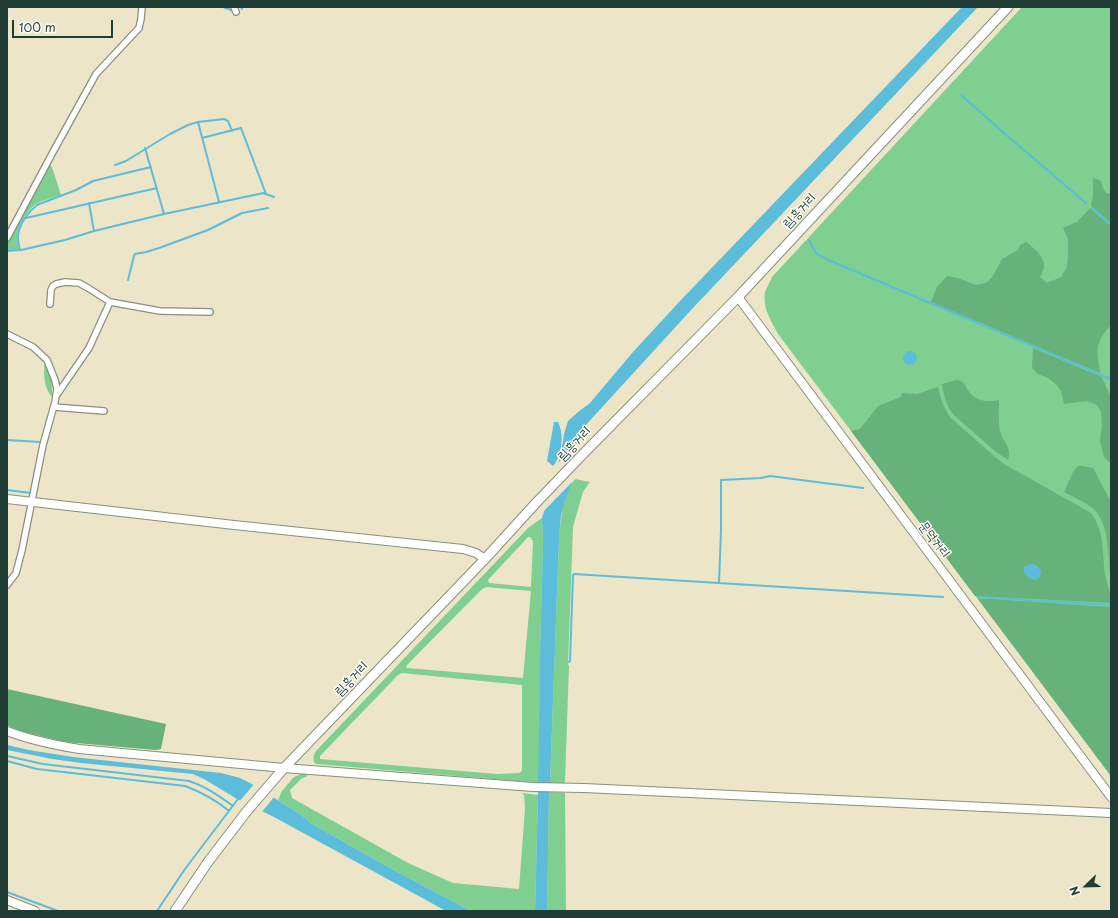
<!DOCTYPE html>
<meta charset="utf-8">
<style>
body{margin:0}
#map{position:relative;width:1118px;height:918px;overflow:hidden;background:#ede5c8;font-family:"Playpen Sans",sans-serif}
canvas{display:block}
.frame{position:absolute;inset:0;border:8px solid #1f3d34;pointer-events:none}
.north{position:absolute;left:1066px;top:866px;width:40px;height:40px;-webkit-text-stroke:3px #fdfcf7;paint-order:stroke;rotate:247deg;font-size:11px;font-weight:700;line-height:16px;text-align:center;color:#1f3d34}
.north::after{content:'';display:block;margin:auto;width:14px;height:18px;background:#1f3d34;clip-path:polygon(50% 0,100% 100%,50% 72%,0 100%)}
.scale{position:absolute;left:12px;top:20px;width:101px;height:18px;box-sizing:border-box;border:2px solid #1f3d34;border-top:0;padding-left:5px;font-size:12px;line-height:14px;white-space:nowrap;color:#1f3d34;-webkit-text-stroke:3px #fdfcf7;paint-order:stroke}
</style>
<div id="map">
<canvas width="1118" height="918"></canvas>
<div class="frame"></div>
<div class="north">N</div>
<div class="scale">100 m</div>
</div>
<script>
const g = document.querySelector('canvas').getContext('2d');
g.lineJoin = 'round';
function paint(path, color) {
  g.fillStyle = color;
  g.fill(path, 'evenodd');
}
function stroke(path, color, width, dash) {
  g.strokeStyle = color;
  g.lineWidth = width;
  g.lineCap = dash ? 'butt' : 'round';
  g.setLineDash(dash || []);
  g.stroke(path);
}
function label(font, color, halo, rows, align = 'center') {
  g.font = font + ' "Playpen Sans","Poor Story",sans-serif';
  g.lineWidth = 3;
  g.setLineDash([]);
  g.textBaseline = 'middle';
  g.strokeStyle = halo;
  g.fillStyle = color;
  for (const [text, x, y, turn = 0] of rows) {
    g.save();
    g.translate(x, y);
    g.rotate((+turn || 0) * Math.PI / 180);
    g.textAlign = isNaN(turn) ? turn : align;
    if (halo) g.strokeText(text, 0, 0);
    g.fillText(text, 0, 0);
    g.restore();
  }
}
const green = new Path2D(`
 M1022,7h89v769l-333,-442c-7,-13 -16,-27 -13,-42 2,-5 5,-10 7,-15z
 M50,164l3,6 8,25c-8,3 -18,5 -25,9 -8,5 -19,23 -19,33 0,4 1,8 2,12l-12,2v-10l41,-76z
 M45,361c5,13 8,21 7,36 -8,-8 -9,-25 -7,-36z
 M575,479l15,3 -7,10 -10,35 -5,137 1,2 -4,115 -1,3 -14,-1 9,-244c2,-19 3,-44 16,-60z
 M542,518l1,23 -3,113 -1,129 -223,-19c-4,-4 -3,-8 0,-13l212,-223zM528,537h2l3,4 -2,46 -42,-4 -1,-3zM486,587l45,4 -8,87 -116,-10 -1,-1 1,-2 75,-76zM402,673l120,12v85l-2,3 -23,1 -177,-15v-3l78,-81z
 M301,774h5l2,2 -7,3 -11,11 2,8 116,65 45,20 66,6 6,-80 -1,-14 -2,-2 16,2 -3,116h-64l-70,-37 -89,-50 -12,-10 -22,-14 4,-9 12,-14z
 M549,792l16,1 1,118h-19z`);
const forest = new Path2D(`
 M1093,178l4,1 4,2 1,5 4,7 5,1v29l-20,-17 2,-10z
 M1090,208l21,18v99c-11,12 -15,19 -13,35 1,5 2,9 2,13l-169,-71 6,-15 10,-11 11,2 18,7 10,-2 7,-7 9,-17 16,-9 2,-5 6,-3c8,6 20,16 18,26 -1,3 -3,6 -4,9l7,6 14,-6 6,-10 1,-12v-16l-5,-11 14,-6z
 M1033,348l69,29 9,21v64h-2l-5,-5 -4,-16 2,-15 -1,-15 -4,-6 -10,-4 -23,3 -3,-13 -5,-7 -8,-6 -10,-4 -6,-6z
 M957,380l6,2c3,4 6,11 10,14 8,6 17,6 26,4 0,10 -1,21 1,30 2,12 13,17 8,30l-12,-8 -42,-37c-8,-9 -10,-19 -12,-31z
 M938,387c3,12 5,21 13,31l43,38 10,8 87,49c14,19 11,40 14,61 2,10 6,19 6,29l-136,-7 -124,-165 9,-2 18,-23 23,-9 1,-4 15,1z
 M1078,466h5l10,2 18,34v77c-4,-22 0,-57 -20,-72 -8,-6 -18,-10 -27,-15l9,-20z
 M978,599h15l118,8v169z
 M7,689l159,35 -5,25 -6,1 -90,-8 -45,-11 -13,-6z`);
const water = new Path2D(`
 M962,7h16l-286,302 -108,118 -6,12 -6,44 -6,14 -5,18 -2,24 -9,244 -1,10 -2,118h-12l3,-116 2,-141 3,-113 -1,-23 19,-64 3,-20 4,-13 10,-9 12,-9 43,-51 47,-51z
 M903 358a7 7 0 1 1 14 0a7 7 0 1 1-14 0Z
 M554,422h4c1,3 3,7 3,10 2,9 -1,27 -8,34l-6,-5z
 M1032,564l4,1 5,6 -1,6 -3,3c-7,0 -15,-5 -13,-13l3,-2z
 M7,745l22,5 44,7 148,16 19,5 12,6 48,30 12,10 89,50 70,37h-25l-172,-94 -37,-18 -33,-20 -11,-5 -112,-11 -29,-4 -45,-9z`);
const pier = new Path2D(`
 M580,440l-5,39 -34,35 14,-47 -2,1z
 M255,783l20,13 -14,17 -22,-11z`);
const stream = new Path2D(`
 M223,7l8,3
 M241,7l1,2
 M961,95l43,38 82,70
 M198,122l21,80
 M202,138l39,-10 25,66
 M145,148l19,66
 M115,165l11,-4 44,-27 18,-9 10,-3 26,-3 4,2 4,10
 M89,203l5,28
 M1092,208l19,17
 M26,218l131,-30
 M809,240l5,10 3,4 7,4 42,18 245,103
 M20,250c-1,-4 -2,-9 -2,-13 0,-12 10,-25 19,-32l39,-15 17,-9 58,-14
 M7,251l14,-1 44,-10 29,-9 70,-17 95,-20 4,-1 11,4
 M128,280l6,-24 1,-2 11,-2 13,-4 49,-18 34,-17 26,-5
 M7,440l33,2
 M7,490l24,3
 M719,583l2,-53v-50l40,-2 9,-2 93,12
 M978,597l133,8
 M569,662l1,-1 3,-86 1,-1 369,23
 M7,756l36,8 146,17c16,5 30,15 44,25
 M7,761l30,8 148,17c16,6 31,14 44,25
 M7,892l51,19
 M157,911l28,-42 53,-70`);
const street = new Path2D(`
 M234,7l2,5
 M7,238l46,-86 43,-78 43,-46 2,-9 1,-12
 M50,304l1,-14 2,-4 3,-2 9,-2 14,1 9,5 22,14 50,9 50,1
 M7,334l26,13 14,13 8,20 2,9 -2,13 -12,43 -21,105 -6,23 -9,12
 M56,396l33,-48 21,-46
 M54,407l50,4`);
const secondary = new Path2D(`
 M738,297l373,500
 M7,499l227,26 229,24 13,4 9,6
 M7,731c23,9 48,14 72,18l205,19 249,19 51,1 527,25
 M7,900l28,11`);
const primary = new Path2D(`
 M175,911l33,-49 39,-51 37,-43 201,-209 50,-55 49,-51 154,-156 270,-290`);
const streetNames = [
 ["림흥거리",800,211,-47],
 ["림흥거리",575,444,-46],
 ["문덕거리",934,540,53],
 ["림흥거리",352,679,-46]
];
paint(green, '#7ecf90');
paint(forest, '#66b27a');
paint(water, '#5bbdd9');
paint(pier, '#ede5c8');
stroke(stream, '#5bbdd9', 2);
stroke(street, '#86917e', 8);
stroke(secondary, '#86917e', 10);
stroke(primary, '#86917e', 11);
stroke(street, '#fff', 5.5);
stroke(secondary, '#fff', 8);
stroke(primary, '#fff', 9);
label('13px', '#1f3d34', '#fdfcf7', streetNames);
</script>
